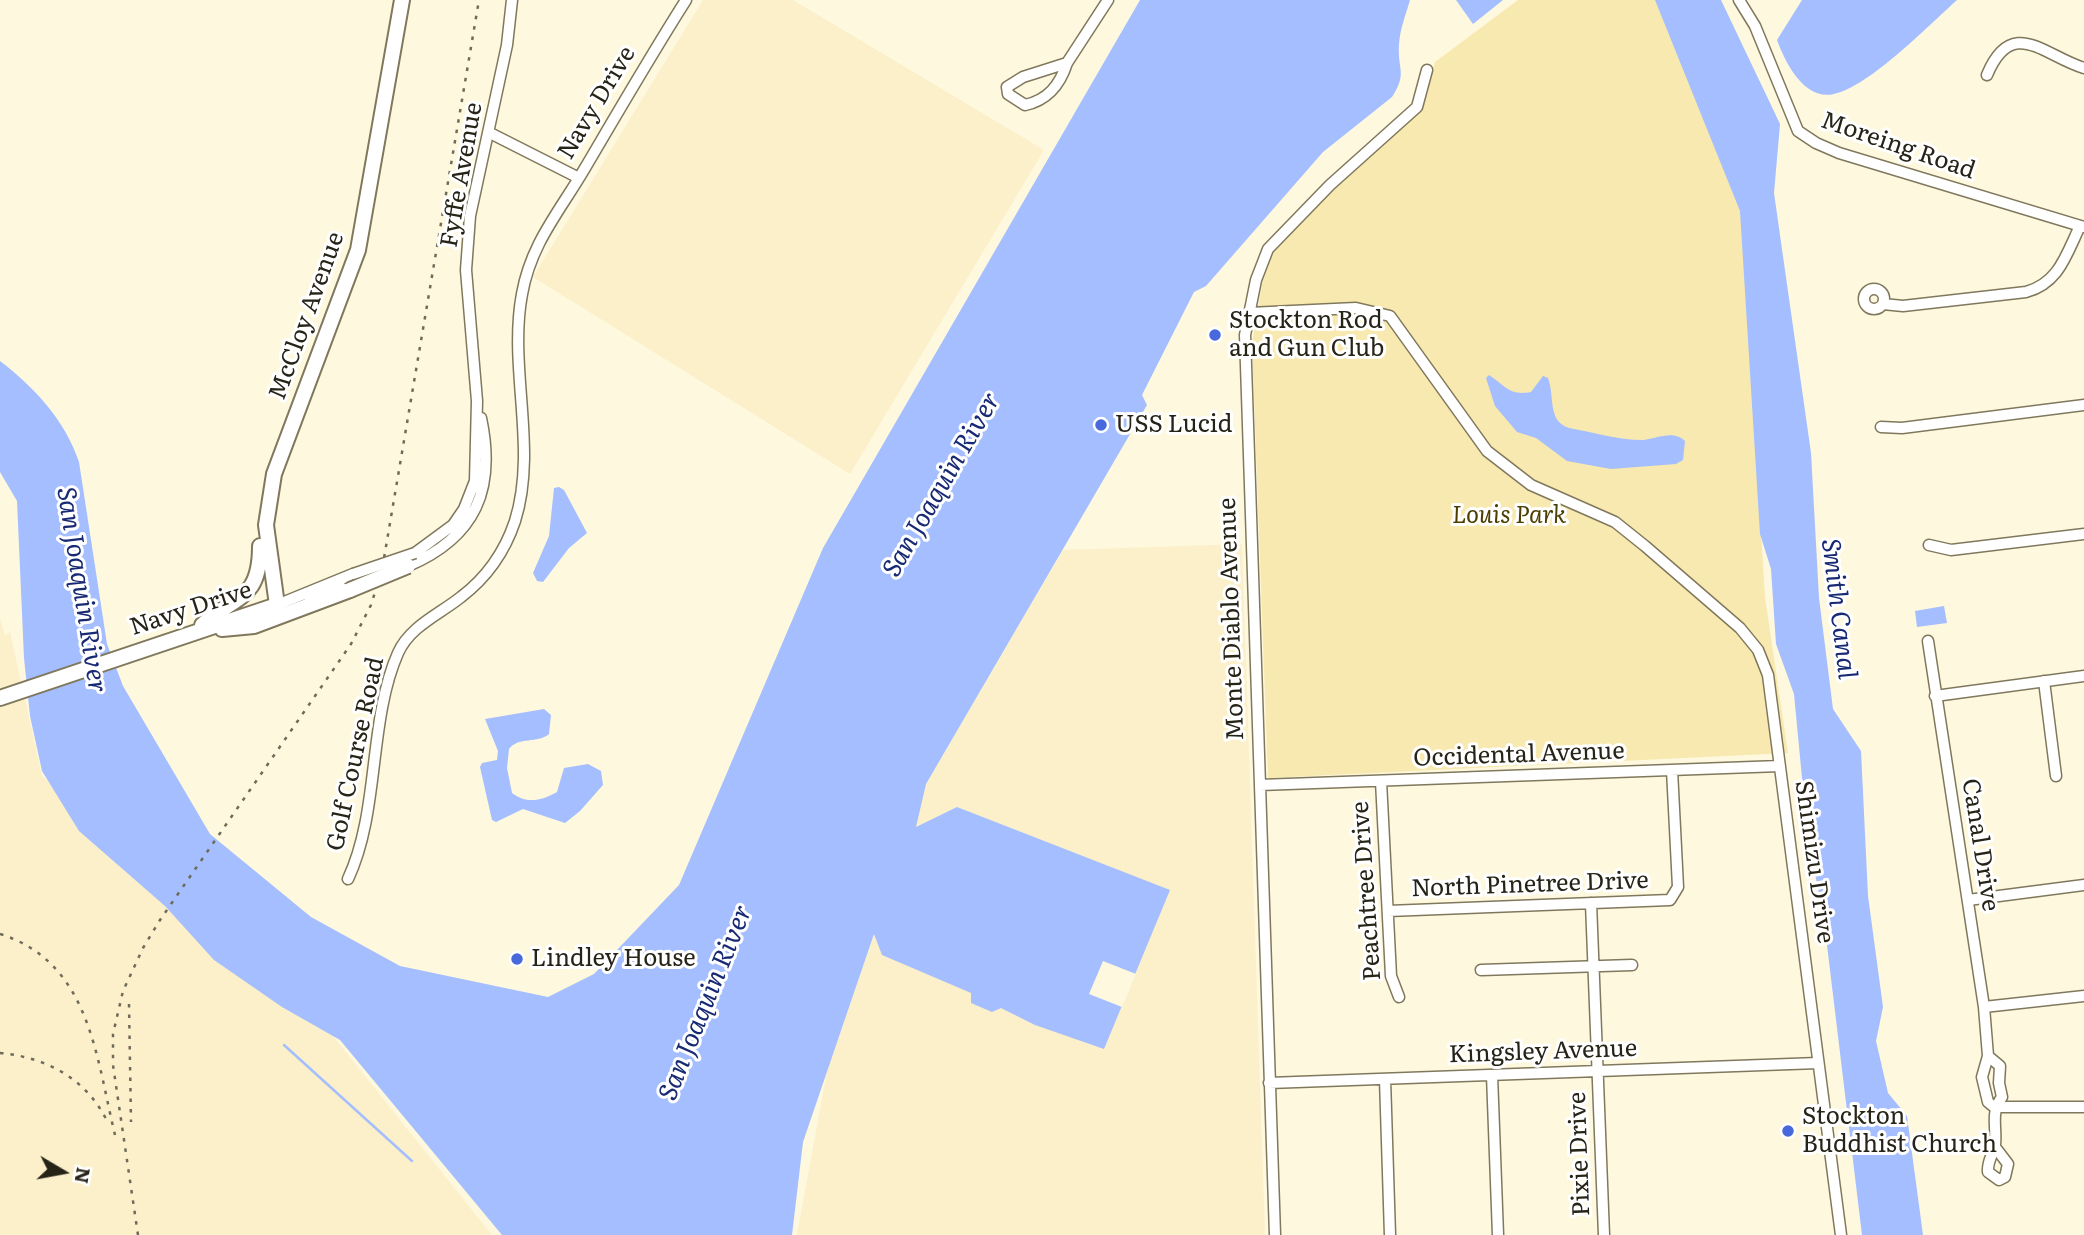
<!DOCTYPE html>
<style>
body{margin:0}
#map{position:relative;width:2084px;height:1235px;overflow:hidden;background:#fef8df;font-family:Literata,serif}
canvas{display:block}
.north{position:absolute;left:28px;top:1137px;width:70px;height:70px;-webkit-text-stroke:5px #fff;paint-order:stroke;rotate:100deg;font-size:19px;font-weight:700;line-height:28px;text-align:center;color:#262317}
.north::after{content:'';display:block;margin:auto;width:24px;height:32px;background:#262317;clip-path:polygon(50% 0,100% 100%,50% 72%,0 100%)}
</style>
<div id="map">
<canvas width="2084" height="1235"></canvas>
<div class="north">N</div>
</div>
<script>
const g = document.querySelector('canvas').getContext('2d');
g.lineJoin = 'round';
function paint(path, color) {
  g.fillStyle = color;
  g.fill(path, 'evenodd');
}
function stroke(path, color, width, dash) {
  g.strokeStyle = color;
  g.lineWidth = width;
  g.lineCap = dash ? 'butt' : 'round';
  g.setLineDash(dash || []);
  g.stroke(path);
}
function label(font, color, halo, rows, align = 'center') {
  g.font = font + ' Literata,serif';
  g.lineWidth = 6;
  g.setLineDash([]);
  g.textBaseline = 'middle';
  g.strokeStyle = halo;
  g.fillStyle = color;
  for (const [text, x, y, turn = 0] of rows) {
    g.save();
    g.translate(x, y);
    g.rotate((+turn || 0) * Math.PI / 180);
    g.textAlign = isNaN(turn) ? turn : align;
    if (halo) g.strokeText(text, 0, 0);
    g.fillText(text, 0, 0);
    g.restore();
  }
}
const built = new Path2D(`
 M703,0h90l251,150 -194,324 -317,-197z
 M1242,544l23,691h-468l30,-164 99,-287 137,-234z
 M0,618l5,18 5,-4 32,144 181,157 110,103 159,199h-492z`);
const green = new Path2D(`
 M1518,0h144l79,205 24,392 23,156 -520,25 -16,-435 12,-70 17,-39 146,-139 8,-33z`);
const water = new Path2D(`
 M1140,0h270c-4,14 -10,29 -11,44 -2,25 9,29 -7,53l-69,55 -117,134 -12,6 -52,103 5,10 -221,379 -10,43 41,-20 213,83 -66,159 -69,-24 -34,-17 -9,4 -21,-9v-10l-89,-38 -8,-21 -71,208 -11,93h-290l-162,-195 -58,-33 -68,-47 -49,-54 -86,-75 -37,-60 -12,-55 -6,-58 -7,-157 -17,-29v-111c35,27 65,59 79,101l28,182 16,42 87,148 101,83 89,49 148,31 46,-23 85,-89 144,-337z
 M1456,0h47l-30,24z
 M1655,0h66l59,124 -6,69 37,260 8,145 14,111 28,42 7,145 15,111 -7,34 12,52 19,23 16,119h-61l-39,-323 -15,-71 -14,-147 -18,-50 -5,-75 -11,-35 -20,-323z
 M1802,0h155c-29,26 -87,86 -123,94 -30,7 -49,-32 -57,-54z
 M1489,375c17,11 20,21 42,17l12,-16 5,2c7,19 -1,43 21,50 23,4 49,12 73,12 14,-1 31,-11 43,1l-2,19 -7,4 -65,5 -44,-8 -31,-23 -19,-6 -22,-26 -9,-28z
 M559,487l5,3 23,43 -18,15 -26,34 -6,-1 -4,-8 16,-37 5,-48z
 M1944,606l3,17 -30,4 -2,-16z
 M544,709l7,6 -2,19c-12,10 -30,2 -40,15l-2,19 5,25c15,11 29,8 45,-1l7,-24 24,-4 13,7 2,14 -23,26 -15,12 -42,-14 -27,13 -4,-2 -12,-53 2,-4 15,-3 1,-9 -13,-32z`);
const pier = new Path2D(`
 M1103,961l33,13 -14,33 -33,-13z`);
const stream = new Path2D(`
 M284,1045l128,116`);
const street = new Path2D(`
 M1739,0l16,26 43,105 18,12 23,10 245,74
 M1067,63c-7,22 -19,37 -42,42l-17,-11 -1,-7 16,-10z
 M1067,63l41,-63
 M1987,75c25,-60 57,-19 97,-7
 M490,133l89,45
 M1864 299a10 10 0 1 1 20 0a10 10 0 1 1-20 0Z
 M1883,304l20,2 123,-14c33,-9 40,-37 54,-66
 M1249,313l107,-5 34,8 97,135 44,34 84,37 30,24 95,82 18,22 10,25 73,560
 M1881,427l21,1 182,-23
 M1929,545l22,5 133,-16
 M415,553l38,-28 11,-16 11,-28 2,-80 -11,-131 4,-54 37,-171 5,-45
 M408,566c68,-29 88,-77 73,-148
 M308,596l33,-9
 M277,605l76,-31
 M1928,641l56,366 4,49 -6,21 6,25 6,5
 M2044,681l12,95
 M1935,696l149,-20
 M1381,781l10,195 8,21
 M1260,785l520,-19
 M348,879c32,-68 20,-158 50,-226 12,-27 42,-39 63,-56 25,-19 44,-46 54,-76 23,-73 -7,-153 7,-227 9,-51 38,-83 63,-126 33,-56 66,-113 101,-168
 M1968,900l116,-15
 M1591,903l13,332
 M1388,911l282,-11 8,-13 -6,-117
 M1481,970l151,-5
 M1984,1007l100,-11
 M1988,1056l12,10 -1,17 3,14c-12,16 -5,30 -7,48 -2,10 -8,16 -7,27l11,8 6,-3 3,-13 -13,-17
 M1492,1075l6,160
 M1385,1079l5,156
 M1269,1083l549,-20
 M1994,1107h90
 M1275,1235l-30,-900 11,-55 12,-31 62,-64 87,-78 10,-37`);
const secondary = new Path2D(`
 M202,625c32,-30 58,-23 58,-79
 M222,629l32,-3 96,-36
 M0,698l277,-93 -11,-80 8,-51 84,-224 44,-250`);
const rail = new Path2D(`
 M0,934c90,28 96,123 115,201
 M129,1004l2,118
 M0,1053c45,4 86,25 107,68
 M138,1235l-25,-170v-31l10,-43 20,-43 17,-28 191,-276 20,-39 11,-35 97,-570`);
const streetBridge = new Path2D(`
 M353,574l62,-21`);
const secondaryBridge = new Path2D(`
 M350,590l58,-24`);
const markers = [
 [1215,335,7,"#4769dc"],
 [1101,425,7,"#4769dc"],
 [517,959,7,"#4769dc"],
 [1788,1131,7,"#4769dc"]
];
const streetNames = [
 ["Navy Drive",597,103,-59],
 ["Moreing Road",1898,146,19],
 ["Fyffe Avenue",462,175,-80],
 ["McCloy Avenue",307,316,-70],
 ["Navy Drive",191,609,-18],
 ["Monte Diablo Avenue",1232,619,-92],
 ["Golf Course Road",356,754,-78],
 ["Occidental Avenue",1519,755,-2],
 ["Canal Drive",1980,845,81],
 ["Shimizu Drive",1814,862,82],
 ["North Pinetree Drive",1530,885,-2],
 ["Peachtree Drive",1367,891,-94],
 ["Kingsley Avenue",1543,1052,-2],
 ["Pixie Drive",1580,1154,-92]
];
const poiNames = [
 ["Stockton Rod",1229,321],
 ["and Gun Club",1229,349],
 ["USS Lucid",1115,425],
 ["Lindley House",531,959],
 ["Stockton",1802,1117],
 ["Buddhist Church",1802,1145]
];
const parkNames = [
 ["Louis Park",1509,516]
];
const waterNames = [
 ["San Joaquin River",942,485,-60],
 ["San Joaquin River",81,590,81],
 ["Smith Canal",1838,609,83],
 ["San Joaquin River",706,1003,-68]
];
paint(built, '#fbf0ca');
paint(green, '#f8e9b0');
paint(water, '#a4beff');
paint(pier, '#fef8df');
stroke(stream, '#a4beff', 2.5);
stroke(street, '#80785c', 13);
stroke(secondary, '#80785c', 18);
stroke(street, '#fff', 10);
stroke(secondary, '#fff', 14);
stroke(rail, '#6f6b5a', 2.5, [3.5, 7]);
stroke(streetBridge, '#80785c', 13, []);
stroke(secondaryBridge, '#80785c', 18, []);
stroke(streetBridge, '#fff', 10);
stroke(secondaryBridge, '#fff', 14);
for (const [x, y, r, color] of markers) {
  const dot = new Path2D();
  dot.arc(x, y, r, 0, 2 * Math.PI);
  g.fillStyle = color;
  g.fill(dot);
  stroke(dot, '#fff', 2.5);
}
label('24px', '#262317', '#fff', streetNames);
label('24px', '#262317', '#fff', poiNames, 'left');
label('italic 24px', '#4d3f01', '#fff', parkNames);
label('italic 26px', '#182a73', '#fff', waterNames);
</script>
